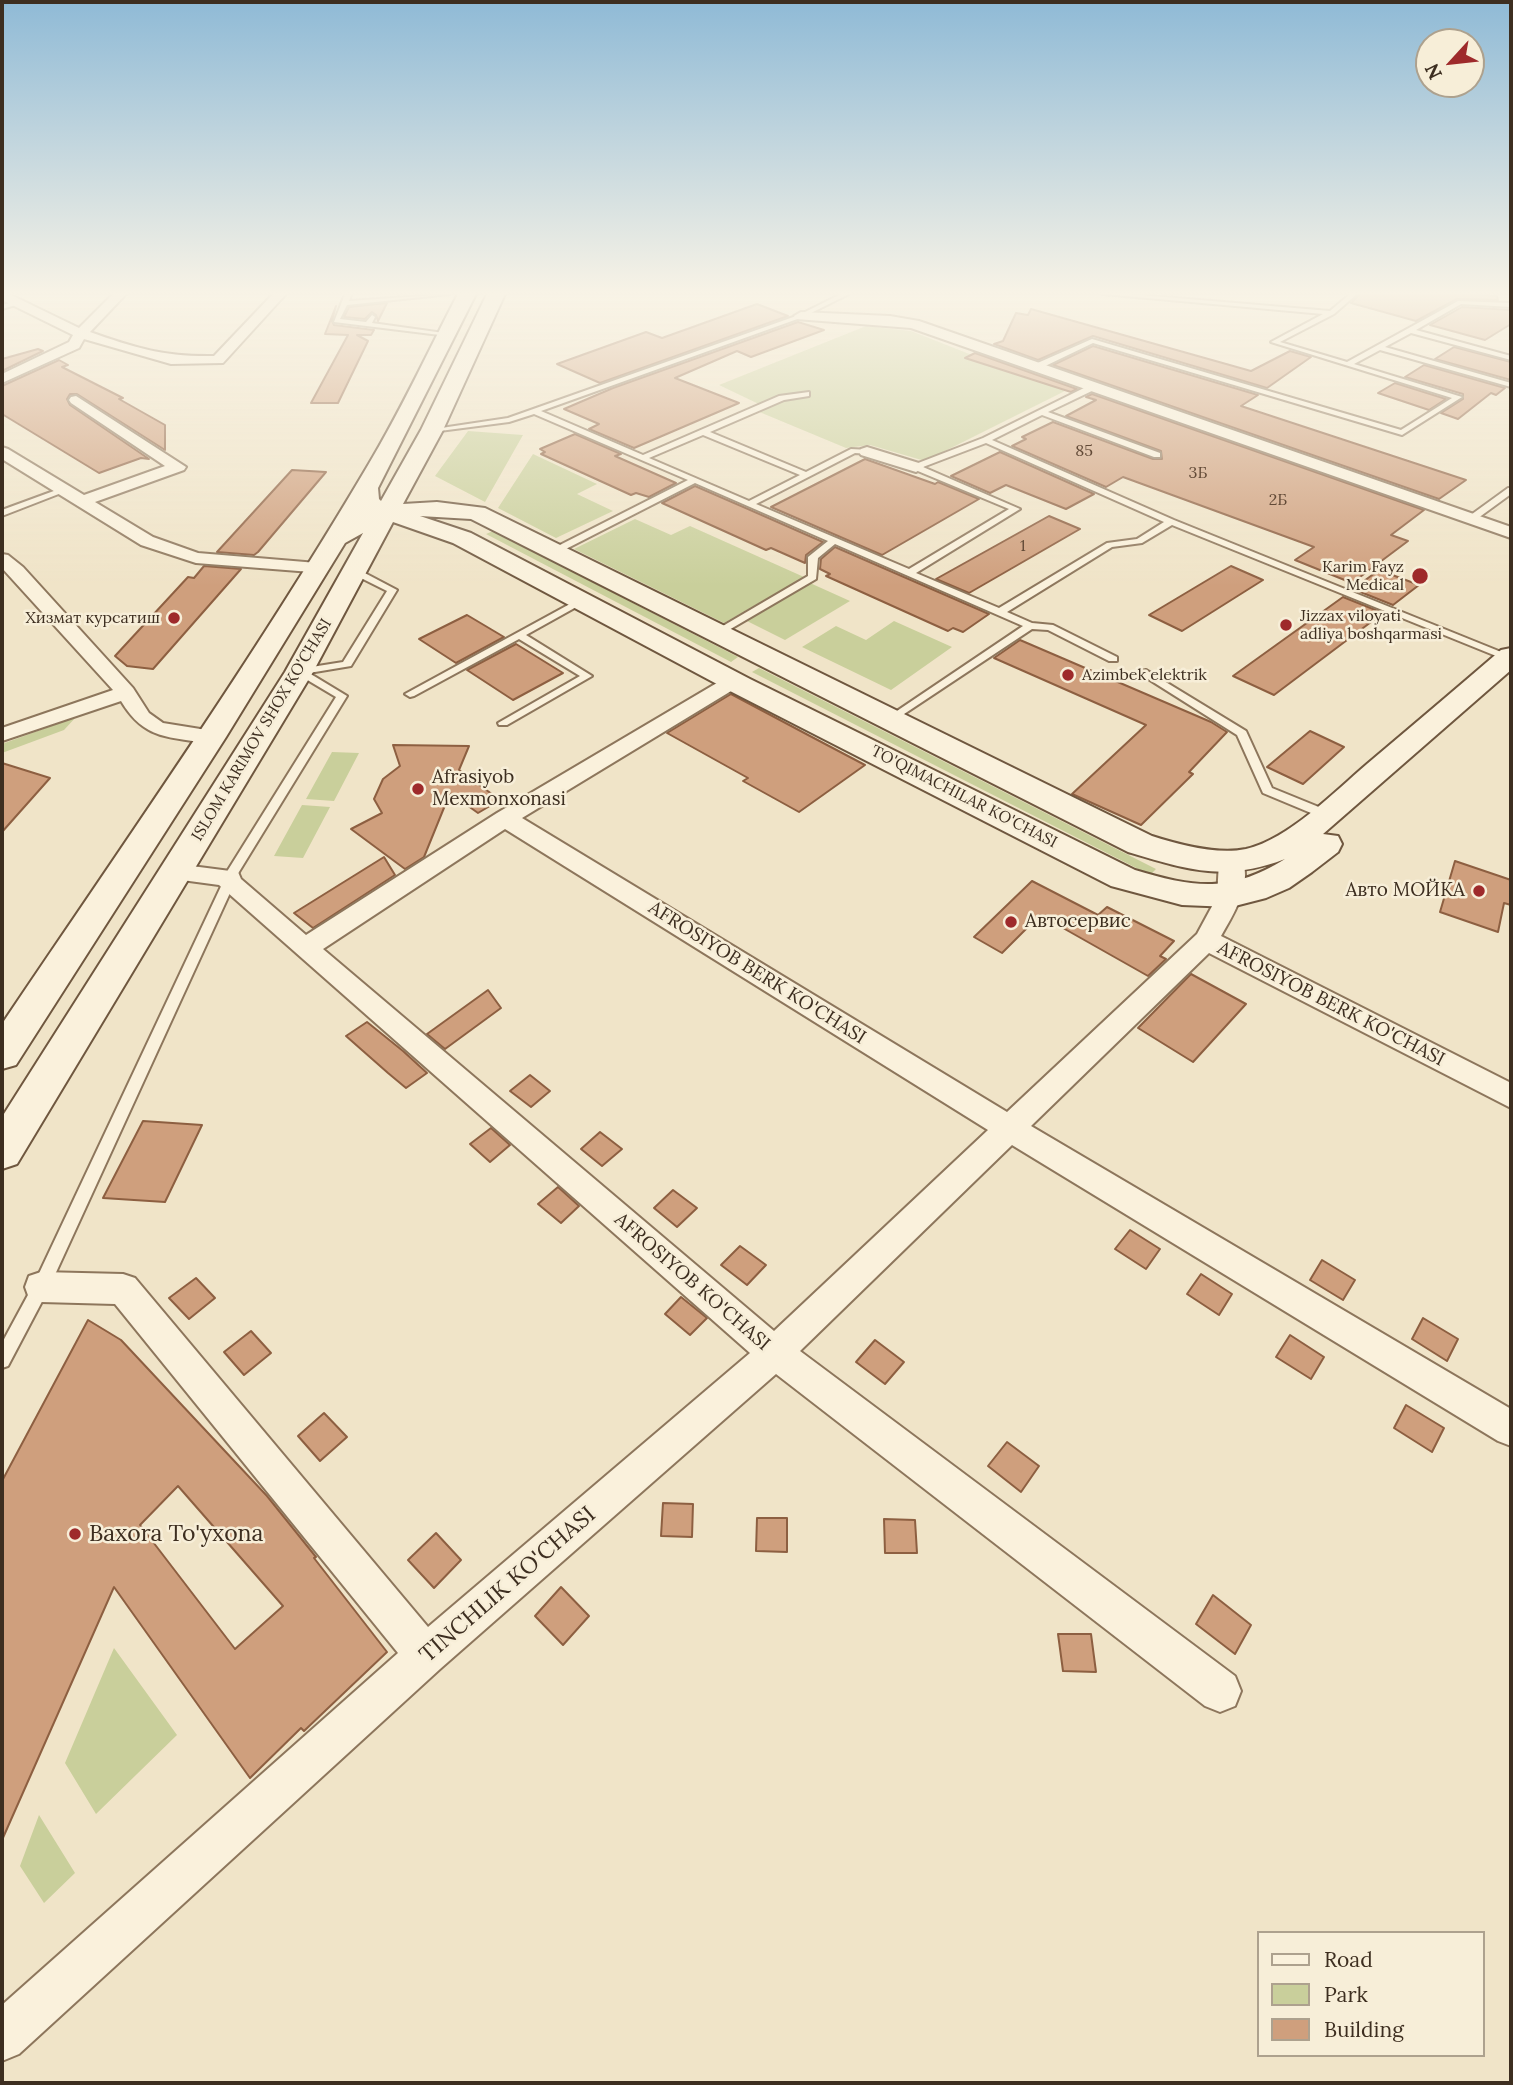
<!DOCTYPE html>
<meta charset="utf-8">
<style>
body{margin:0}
#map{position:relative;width:1513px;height:2085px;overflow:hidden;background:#f0e4c8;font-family:Lora,serif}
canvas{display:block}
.frame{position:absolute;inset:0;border:4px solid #3d2e20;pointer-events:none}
.legend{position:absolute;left:1257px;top:1931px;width:228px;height:126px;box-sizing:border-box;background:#f7eed8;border:2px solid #ada18e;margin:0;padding:9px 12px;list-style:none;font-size:21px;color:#3d2e20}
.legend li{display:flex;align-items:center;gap:14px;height:35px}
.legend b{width:35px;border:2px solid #ada18e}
.north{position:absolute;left:1415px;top:28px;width:70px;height:70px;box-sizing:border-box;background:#f7eed8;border:2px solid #ada18e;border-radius:50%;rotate:243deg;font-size:19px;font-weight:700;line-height:28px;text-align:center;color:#3d2e20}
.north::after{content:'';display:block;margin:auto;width:24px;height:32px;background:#9e2a2b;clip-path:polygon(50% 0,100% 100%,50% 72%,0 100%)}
</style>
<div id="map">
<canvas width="1513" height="2085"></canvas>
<div class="frame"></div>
<ul class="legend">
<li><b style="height:9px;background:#faf1dc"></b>Road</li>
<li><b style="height:19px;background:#c9cf9b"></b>Park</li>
<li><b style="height:19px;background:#cf9f7d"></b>Building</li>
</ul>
<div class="north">N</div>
</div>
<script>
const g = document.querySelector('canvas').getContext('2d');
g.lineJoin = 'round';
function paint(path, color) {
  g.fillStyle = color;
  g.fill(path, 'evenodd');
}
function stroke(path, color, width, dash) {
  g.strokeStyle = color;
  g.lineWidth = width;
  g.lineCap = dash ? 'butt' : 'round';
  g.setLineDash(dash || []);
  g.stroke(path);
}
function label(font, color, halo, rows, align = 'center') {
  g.font = font + ' Lora,serif';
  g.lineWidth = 5;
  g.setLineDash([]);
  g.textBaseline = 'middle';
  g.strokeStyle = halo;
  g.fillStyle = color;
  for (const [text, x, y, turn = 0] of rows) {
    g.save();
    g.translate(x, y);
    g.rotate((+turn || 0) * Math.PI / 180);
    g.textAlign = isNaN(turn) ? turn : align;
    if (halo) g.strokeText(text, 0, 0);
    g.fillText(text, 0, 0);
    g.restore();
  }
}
const green = new Path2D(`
 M866,326l45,5 61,24 5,-3 84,29 -7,5 11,5 -140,70 -55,-16 -24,3 -89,-37 8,-4 -46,-22z
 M468,431l55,4 -38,67 -50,-26z
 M533,454l64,30 -20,10 36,17 -57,27 -58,-30z
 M635,519l36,16 19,-9 114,51 -80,46 -150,-74z
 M493,531l245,126 -7,5 -245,-128z
 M810,583l40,18 -65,39 -40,-20z
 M894,621l58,26 -61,43 -89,-43 34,-21 30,14z
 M759,668l397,201 -6,6 -398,-203z
 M76,717l-12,13 -62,23v-9z
 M332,752l27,1 -25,48 -28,-2z
 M302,805l28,2 -27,51 -29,-2z
 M114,1648l63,87 -81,79 -31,-51z
 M39,1815l36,58 -31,30 -24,-37z`);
const building = new Path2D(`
 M1360,294h114l23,2 1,4 -41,-1 -41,22 -65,-18z
 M387,303l-9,18 -2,-6 -4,-3 -7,7 -21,-2 5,-10z
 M757,304l31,12 -188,67 -43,-19 89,-32 16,6z
 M336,306l-4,15 2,4 40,5 -3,5h-14l11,6 -30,62h-27l37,-68 -23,-1z
 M1462,307l49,3v14l-26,16 -55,-15z
 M1031,309l220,62 39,-20 21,6 -44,31 -174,-52 -55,24 -44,-16 9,-3 13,-28 12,2z
 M798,322l26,8 -73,27 -14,-6 -62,27 64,25 -105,45 -45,-19 10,-5 -35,-15 49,-21z
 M1093,346l165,49 -17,11 225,74 -27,19 -386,-134z
 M1454,347l57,15v18l-76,-21z
 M38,349l5,2 -41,20v-12z
 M975,353l102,36 -6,3 -106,-34z
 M59,360l9,5 -6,2 61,31 -4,1 46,26v25l-88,-56h-7l-3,5 3,6 79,54 -8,-1 -42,15 -97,-59v-28z
 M1424,365l81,23 -9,7 -5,-2 -33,26 -17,-6 22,-14v-5l-58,-17z
 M1395,383l51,16 -17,11 -51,-17z
 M1092,394l332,116 -33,25 17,6 -56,42 -57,-23 19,-13 -191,-70 -17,10 -94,-41 14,-7 -4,-2 31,-15 100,37h9l-1,-8 -95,-35 30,-16 -10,-3z
 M575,434l46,20 -6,2 61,27 -27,14 -13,-4 -5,2 -90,-41 4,-2 -5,-3z
 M1000,452l94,42 -28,15 -60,-24 -16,8 -39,-17z
 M865,459l70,25 3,-2 41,17 -97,56 -111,-48z
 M292,470l34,2 -68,80 -4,3 -37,-3z
 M695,486l53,23 75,33 -17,13 -1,8 -34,-15 -5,2 -104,-47z
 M1049,516l31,13 -111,64 -33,-14z
 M835,547l154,67 -26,18 -10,-4 -5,3 -122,-55 4,-2 -10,-5 1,-10z
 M204,566l37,3 -88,100 -26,-3 -12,-10 73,-79 6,1z
 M1231,566l32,14 -81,51 -33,-16z
 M1379,570l40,15 -26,20 -40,-16z
 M1343,597l40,16 -109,82 -41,-19z
 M467,615l37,22 -48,26 -37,-24z
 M1020,640l191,82 16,10 -38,40 4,2 -52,51 -69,-31 74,-69 -152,-67z
 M516,644l47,29 -50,27 -46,-30z
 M731,694l79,42 55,29 -66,47 -56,-31 5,-3 -81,-45z
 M1310,731l34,16 -41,37 -36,-17z
 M393,745l76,1 -10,24 41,30 -22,13 -28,-20 -26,64 -19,12 -54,-40 31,-16 -8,-14 9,-20 17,-13z
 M2,763l48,15 -48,54z
 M384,857l11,18 -82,53 -19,-15z
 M1455,861l56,19v25l-7,-2 -6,29 -58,-20z
 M1032,881l66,34 9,-8 67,34 -14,15 6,3 -18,17 -108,-61 -38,38 -28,-16z
 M1191,974l55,30 -53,58 -55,-34z
 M488,990l13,18 -56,41 -18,-15z
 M367,1022l36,29 24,22 -21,15 -18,-15 -42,-37z
 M530,1075l20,16 -19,16 -21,-16z
 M143,1121l59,4 -37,77 -62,-4z
 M491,1128l19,17 -20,17 -20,-18z
 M600,1132l22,17 -20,17 -21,-17z
 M558,1187l21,19 -18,17 -23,-19z
 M673,1190l24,18 -20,19 -23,-19z
 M1130,1230l30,19 -14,20 -31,-20z
 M740,1246l26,19 -19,20 -26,-20z
 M1322,1260l33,20 -12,20 -33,-20z
 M1201,1274l31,20 -13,21 -32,-21z
 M196,1278l19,20 -26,21 -20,-21z
 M681,1297l26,21 -17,17 -25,-21z
 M1423,1318l35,21 -11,22 -35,-22z
 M88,1320l33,20 146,156 49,61 -2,1 73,94 -83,79 -3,-3 -51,50 -136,-191 -112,253v-359zM178,1486l105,120 -48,43 -95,-124z
 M251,1331l20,22 -27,22 -20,-23z
 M1290,1335l34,22 -13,22 -35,-22z
 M875,1340l29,22 -19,22 -29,-22z
 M1406,1405l38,23 -12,24 -38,-24z
 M324,1413l23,24 -27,24 -22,-25z
 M1007,1442l32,24 -18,26 -33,-26z
 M663,1503l30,1 -1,33 -31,-1z
 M757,1518h30v34l-31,-1z
 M884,1519l31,1 2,33h-32z
 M436,1533l25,27 -27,28 -26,-28z
 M561,1587l28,29 -26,29 -28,-29z
 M1213,1595l38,30 -16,29 -39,-30z
 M1058,1634h33l5,38 -33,-1z`);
const service = new Path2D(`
 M345,294l6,1 -2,6 101,-7 -103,11 -7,14 26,3 6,-7 3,2 -3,6 79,11 -3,2 -114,-14z
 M841,294h8l-46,23 -262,94 102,44 136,-59 30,-4v4l-25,4 -74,32 96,40 45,-23 19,1v4l-15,-1 -99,51 153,65 100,-60 -96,-40v-4l70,-27 107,-53h6v4l-48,23 112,41v4h-6l-112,-42 -50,25 182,80 337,136v6l-339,-137 -30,18 -30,4 -105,65 25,11 21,2 64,32v4h-8l-61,-31 -16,-1 -140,93 -4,-1v-4l135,-91 -188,-82 -17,14 -2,21 -94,55h-6v-4l92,-54v-19l20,-16 -133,-58 -137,70h-6v-4l136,-69 -154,-66 -25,8 -77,10 -4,-2 80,-12 291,-103zM703,435l97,40 -51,26 -100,-43zM986,443l178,79 -27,17 -30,4 -108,65 -83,-35 104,-64 -97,-42z
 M1103,294h26l201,17 20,-17h7l-23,20 -54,28 67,20 111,-61 53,2v4l-50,-3 -45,26 95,26v4l-100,-27 -26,14 126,36v4l-131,-37 -26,14 108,33 -60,38 -309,-92 -54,26h-6v-4l59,-26 309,91 51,-32 -181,-56 52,-28z
 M14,302l2,3 -14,4v-4z
 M62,488l7,2 -67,26v-6z
 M1508,488h3v6l-37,27h-6v-4z
 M353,570h6l38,20 -46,76 -42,7 38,23 -113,184 1,2 -188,410 -39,74 -6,2v-25l33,-61 189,-402 -1,-2 113,-181 -42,-25 5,-3 44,-7 44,-71 -34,-17z
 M579,599l8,2 -61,34 66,41 -85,49h-8l-1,-2 82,-47 -61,-37 -105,57 -4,1 -5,-3z
 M1146,670l100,61 26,57 59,24v6h-8l-60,-25 -26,-58 -95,-60v-4z`);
const minor = new Path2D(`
 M2,294h7l70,34 34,-34h13l-36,38c45,16 75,25 124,24l59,-62h13l-63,69 -52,1 -87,-25 -5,9 -77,35v-9l67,-32 4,-7 -71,-35z
 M801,312l89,4 29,5 592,206v11l-600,-210 -115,-9 -2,-3z
 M76,396l110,71 -2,3 -89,32 58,35 45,16 119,10 7,2 2,4 -2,4 -128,-10 -55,-18 -139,-86v-12l6,2 76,46 81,-29 -94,-63 -2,-3 2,-3z
 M867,447l55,17 2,3 -8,5 -55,-17 -2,-3 2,-3z
 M2,554l6,1 15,12 110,121 16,25 14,10 56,9 3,5 -3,5 -8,2c-42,-8 -66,-3 -90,-43l-119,40v-13l111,-38 -111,-122z
 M734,675l7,2 3,4 -3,4 -219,133 485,294 190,-178 20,-37 2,-35 3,-6 9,-2 9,2c15,25 -7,59 -19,80l290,147v25l-302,-155 -178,173 480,283v37l-13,-5 -486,-296 -212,206 435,325 6,15 -6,15 -15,6 -15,-6 -429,-332 -336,295 -421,385 -17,7v-56l396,-352 -283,-349 -74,-2 -12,-4 -4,-11 4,-11 12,-4 82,2 12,4 293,349 322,-274 -531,-468 -52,-7 -3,-6 3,-6 9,-2 62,8 3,7 65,56 191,-122 230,-136zM505,829l483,301 -214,201 -451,-382z`);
const secondary = new Path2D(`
 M458,294h18l-98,194 1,11 2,2 40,-71 66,-136h18l-62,136 -40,74 34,-2 48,6 667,328c28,9 65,19 94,13 43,-10 88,-57 121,-85 45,-38 90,-76 134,-114l10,-2v22l-188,164 15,2 4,8 -4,8 -26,20 -23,16 -23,10 -35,9 -49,-2 -71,-19 -381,-195 -277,-148 -60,-21 -80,150 -296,492 -15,5v-52l283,-445 78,-139 -18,10 -119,194 -210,328 -14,4v-45c124,-184 252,-366 365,-557 34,-56 61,-116 91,-173zM420,516l51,3 657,333c60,18 97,30 157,7 -55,34 -90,29 -150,11l-385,-191 -279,-146z`);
const markers = [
 [1420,576,9,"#9e2a2b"],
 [174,618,7,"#9e2a2b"],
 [1286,625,7,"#9e2a2b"],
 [1068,675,7,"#9e2a2b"],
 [418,789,7,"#9e2a2b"],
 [1479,891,7,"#9e2a2b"],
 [1011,922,7,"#9e2a2b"],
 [75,1534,7,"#9e2a2b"]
];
const numberNames = [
 ["85",1084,451],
 ["3Б",1198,473],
 ["2Б",1278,500],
 ["1",1023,546]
];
const farPoinames = [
 ["Karim Fayz",1404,567],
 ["Medical",1404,585],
 ["Jizzax viloyati",1300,616,"left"],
 ["adliya boshqarmasi",1300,634,"left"],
 ["Хизмат курсатиш",160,618],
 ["Azimbek elektrik",1082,675,"left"]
];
const farStreetnames = [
 ["ISLOM KARIMOV SHOX KO'CHASI",262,730,-59],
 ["TO'QIMACHILAR KO'CHASI",964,797,27]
];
const poiNames = [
 ["Afrasiyob",432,778],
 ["Mexmonxonasi",432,800],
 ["Авто МОЙКА",1465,891,"right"],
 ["Автосервис",1025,922]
];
const streetNames = [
 ["AFROSIYOB BERK KO'CHASI",757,973,32],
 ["AFROSIYOB BERK KO'CHASI",1331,1004,27],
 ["AFROSIYOB KO'CHASI",692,1282,41]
];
const nearPoinames = [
 ["Baxora To'yxona",89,1534]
];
const nearStreetnames = [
 ["TINCHLIK KO'CHASI",508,1585,-41]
];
paint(green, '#c9cf9b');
paint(building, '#cf9f7d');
stroke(building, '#8d5f41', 2);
stroke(service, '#8d765c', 4);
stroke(minor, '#8d765c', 4);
stroke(secondary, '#6f573f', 4);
paint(service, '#faf1dc');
paint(minor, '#faf1dc');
paint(secondary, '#faf1dc');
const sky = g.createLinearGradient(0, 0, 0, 586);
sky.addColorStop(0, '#8fbad6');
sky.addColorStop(0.5, '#f8f3e6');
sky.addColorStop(1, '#f8f3e600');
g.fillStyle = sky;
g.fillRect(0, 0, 1513, 586);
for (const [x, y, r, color] of markers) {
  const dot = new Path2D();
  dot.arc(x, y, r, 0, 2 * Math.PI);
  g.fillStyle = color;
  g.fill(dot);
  stroke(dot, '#f7eed8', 2.5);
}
label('16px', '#624a37', null, numberNames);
label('16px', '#3d2e20', '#f7eed8', farPoinames, 'right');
label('16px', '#3d2e20', '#f7eed8', farStreetnames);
label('19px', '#3d2e20', '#f7eed8', poiNames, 'left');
label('19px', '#3d2e20', '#f7eed8', streetNames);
label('23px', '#3d2e20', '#f7eed8', nearPoinames, 'left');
label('23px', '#3d2e20', '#f7eed8', nearStreetnames);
</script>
